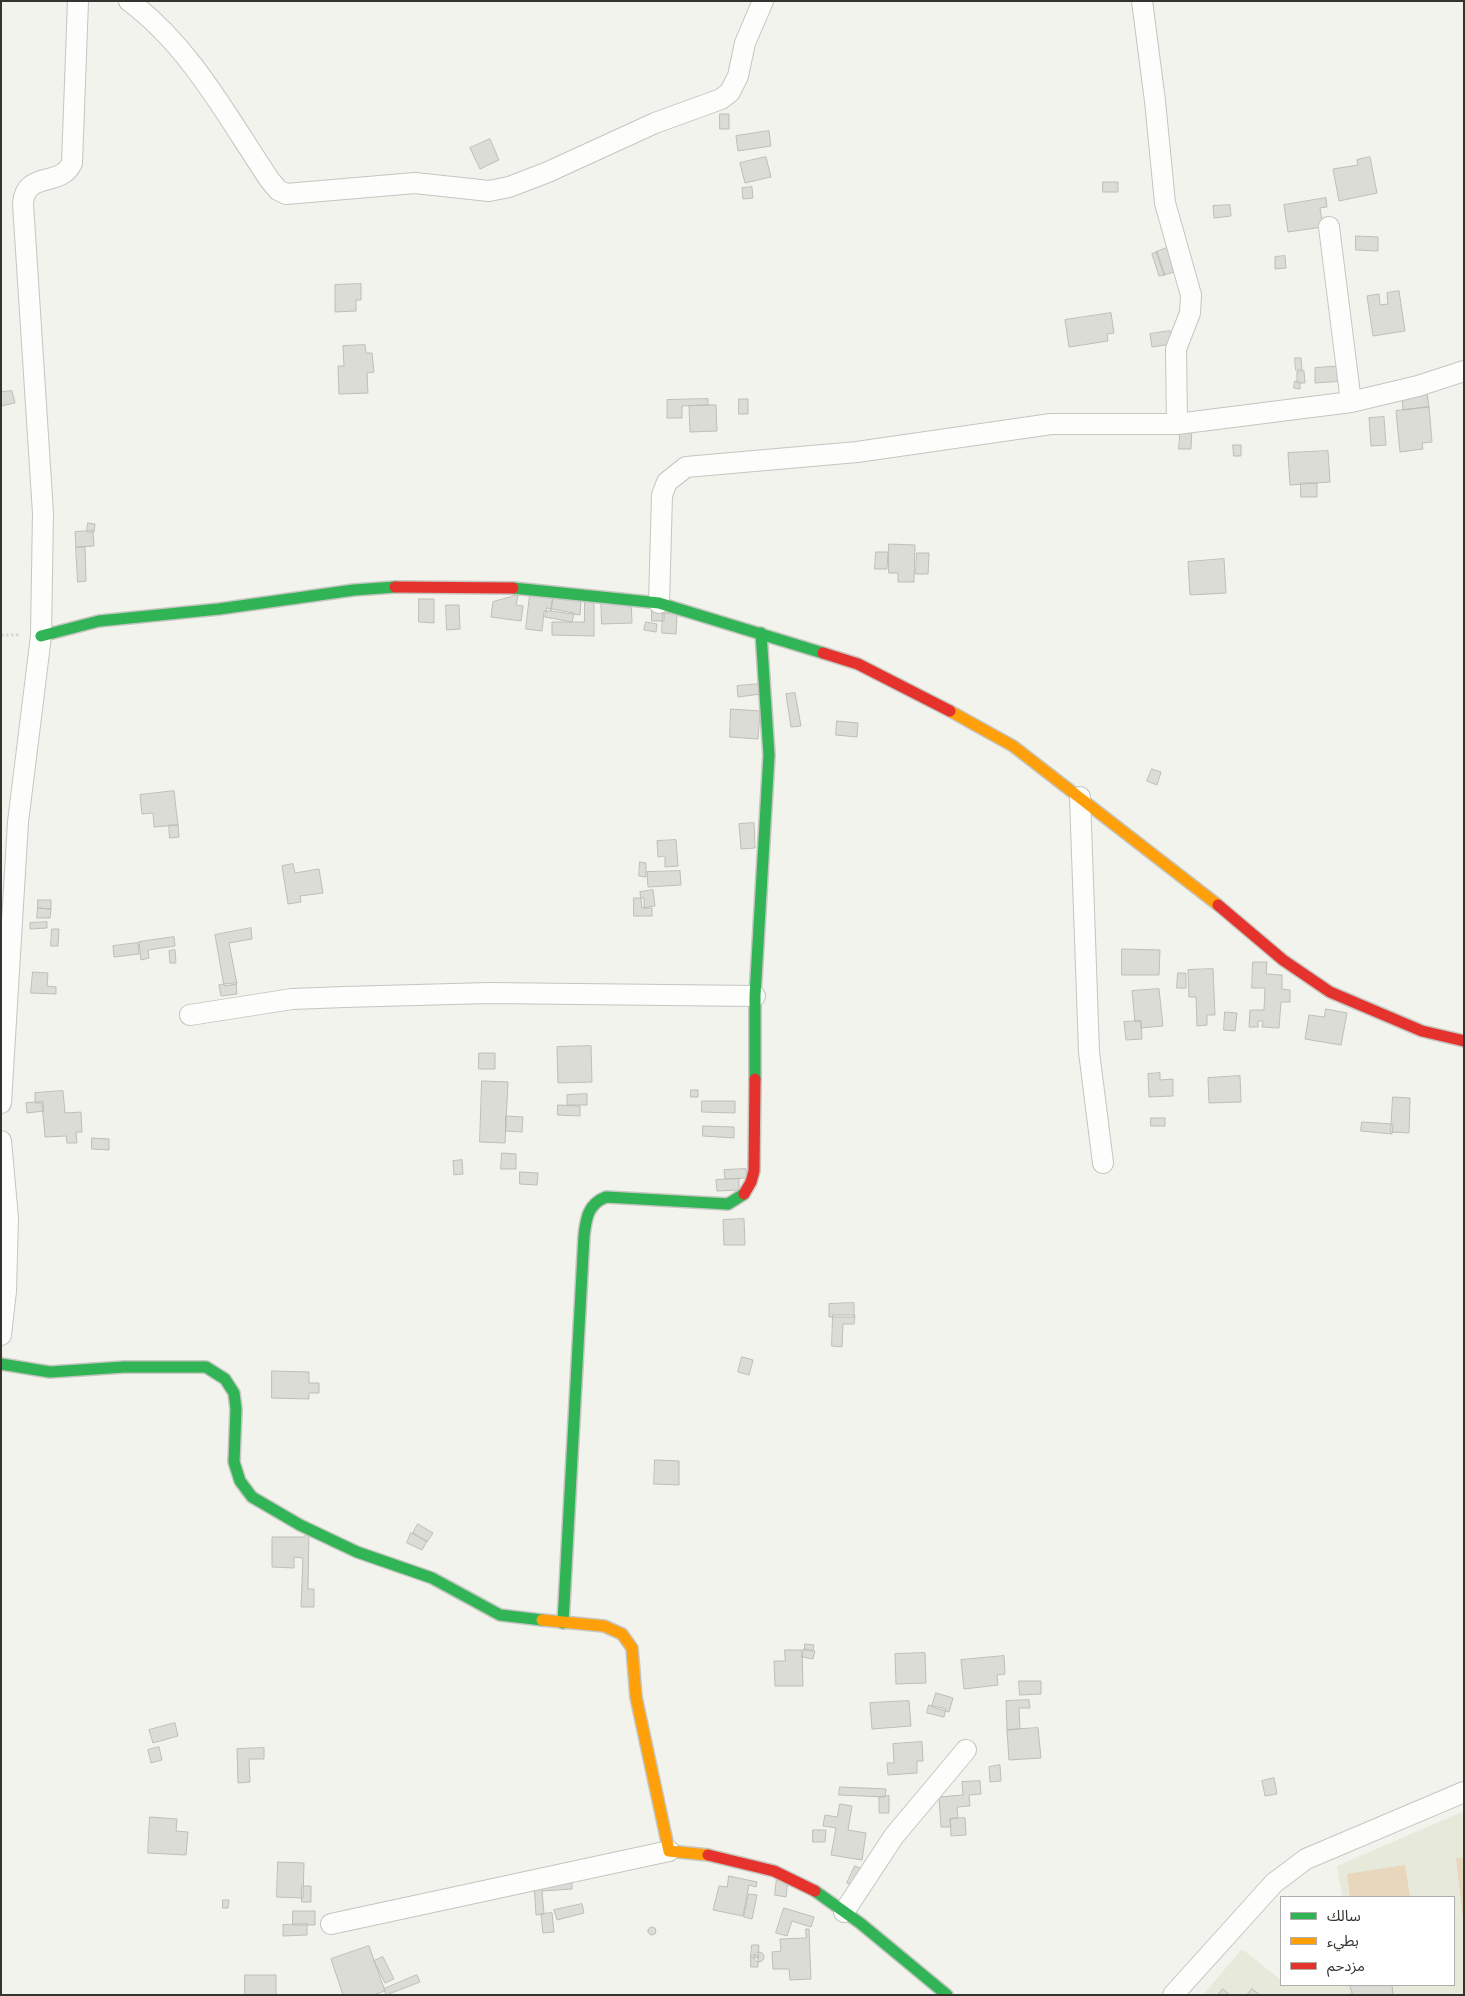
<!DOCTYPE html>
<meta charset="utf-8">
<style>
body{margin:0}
#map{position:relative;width:1465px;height:1996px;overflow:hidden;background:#f2f3ec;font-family:"Times New Roman","Noto Sans Arabic",serif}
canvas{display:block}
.frame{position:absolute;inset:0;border:2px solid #33342e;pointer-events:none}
.legend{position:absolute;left:1280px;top:1896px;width:175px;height:90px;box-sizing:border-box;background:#fff;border:1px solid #adaeab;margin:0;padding:6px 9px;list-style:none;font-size:15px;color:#33342e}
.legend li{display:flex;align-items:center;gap:10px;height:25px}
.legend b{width:25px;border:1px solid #adaeab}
</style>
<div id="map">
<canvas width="1465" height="1996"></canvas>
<div class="frame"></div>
<ul class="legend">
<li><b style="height:6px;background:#30b455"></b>سالك</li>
<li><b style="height:6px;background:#ff9f0a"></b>بطيء</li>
<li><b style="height:6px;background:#e5322d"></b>مزدحم</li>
</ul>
</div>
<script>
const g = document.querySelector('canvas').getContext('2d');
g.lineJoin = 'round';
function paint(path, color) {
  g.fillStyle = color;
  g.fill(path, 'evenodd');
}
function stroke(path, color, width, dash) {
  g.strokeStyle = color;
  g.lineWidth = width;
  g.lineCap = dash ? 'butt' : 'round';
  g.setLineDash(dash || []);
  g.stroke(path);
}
const built = new Path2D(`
 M1464,1811v184h-261l39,-46 39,31v5h173v-88h-112l-5,-31z`);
const green = new Path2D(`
 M1464,1857v71l-8,-70z
 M1405,1865l5,32h-60l-3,-23z`);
const building = new Path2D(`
 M720,114h9v15h-9z
 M769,131l2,15 -33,5 -2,-15z
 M490,139l9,21 -19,9 -10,-21z
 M766,157l5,20 -26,6 -5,-20z
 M1370,157l7,36 -38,8 -6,-32 25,-4 -1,-5z
 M1103,182h15v10h-15z
 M752,187l1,11 -10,1 -1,-11z
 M1326,198l1,9 -7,1 3,19 -35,5 -4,-27z
 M1230,205l1,11 -17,2 -1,-12z
 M1356,236l22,1v14l-22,-1z
 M1175,245l9,24 -20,6 -8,-23z
 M1157,252l8,23 -6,1 -7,-22z
 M1285,256l1,12 -11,1v-12z
 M361,284v16h-5v11l-21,1v-27z
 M1399,291l6,40 -32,5 -6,-40 12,-2 1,11 8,-1 -1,-11z
 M1111,313l3,20 -7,1 1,7 -39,6 -4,-27z
 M1170,331l2,13 -20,3 -2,-13z
 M365,345l1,8h6l2,19 -7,1 1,20 -29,1 -1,-28h6l-1,-20z
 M1295,358h6l1,12h-6z
 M1345,366v15l-30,2v-15z
 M1304,371l1,12h-8v-11z
 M1295,381l5,1v7l-6,-1z
 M12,391l3,12 -14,3v-14z
 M1427,393l2,14 -26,3 -1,-15z
 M708,399v6l-26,1v12h-15v-18z
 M739,399h9v15h-9z
 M708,405h8l1,26 -27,1 -1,-26z
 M1429,407l3,35 -10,1 1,6 -23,3 -4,-41z
 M1384,417l2,28 -15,1 -2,-28z
 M1181,425l11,1 -1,23h-12z
 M1233,445h8v11h-7z
 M1328,451l2,31 -40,3 -2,-32z
 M1301,483h16v14h-16z
 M88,523l7,1 -1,8h-7z
 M93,531l1,15 -18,1 -1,-15z
 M889,544l26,1 -1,37h-16v-9h-9z
 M76,547h9l1,34 -8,1z
 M876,552h12l-1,17h-12z
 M917,553h12l-1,21h-12z
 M1224,559l2,34 -36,2 -2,-33z
 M518,595l-2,10 7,1 -2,15 -30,-4 2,-15z
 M530,595l23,3 -2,13h-7l-2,20 -16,-2z
 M601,597h30l1,26 -30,1z
 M553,598l28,3 -1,14 -29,-4z
 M419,599h15v24l-15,-1z
 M585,600h9v36l-42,-1v-13h32z
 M446,605h13l1,24 -13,1z
 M547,608l27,5 -2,9 -27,-5z
 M652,610h12v11h-12z
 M663,613l14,1 -1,20 -14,-1z
 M646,622l11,2 -1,8 -12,-2z
 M760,684l1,10 -23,3 -1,-11z
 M795,693l6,33 -10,1 -5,-33z
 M731,709l29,2 -2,28 -28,-2z
 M837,721l21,2 -1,14 -21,-2z
 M1152,769l9,3 -4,13 -10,-4z
 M174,791l4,34 -24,2 -1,-14 -11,1 -2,-19z
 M754,823l1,25 -14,1 -2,-25z
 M169,825h9l1,12 -9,1z
 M676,840l2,26 -13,1v-11l-7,1 -1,-16z
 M640,862l6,1v14l-7,-1z
 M293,864l2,9 24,-4 4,24 -23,3 1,6 -13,2 -6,-38z
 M680,871l1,14 -33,2 -1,-15z
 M653,890l2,16 -13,2 -2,-16z
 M634,898h10v10h8v8h-18z
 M38,900h13v9l-13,-1z
 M38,908l13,1 -1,9h-13z
 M47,922v6l-17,1v-6z
 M251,928l1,11 -23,4 8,41 -13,2 -9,-51z
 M52,929h7l-1,17h-7z
 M174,937l1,9 -27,4 1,8 -8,2 -2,-18z
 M138,943l1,11 -25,3 -1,-11z
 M1122,949l38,1 -1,25h-37z
 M175,950l1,13h-6l-1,-12z
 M1253,962h14l-1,12 16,1v14l8,1v12h-9l-2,26 -17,-1 1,-6h-5v6h-9l1,-17h14l1,-22h-13z
 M1213,969l2,46h-8v10l-10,1 -1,-29h-7l-1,-27z
 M33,972l15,1 -1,13 9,1v7l-25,-1z
 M1178,973h8v15h-9z
 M236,983l1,11 -16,2 -2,-11z
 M1159,989l4,37 -22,2v-7l-6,1 -3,-31z
 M1326,1009l21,4 -6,32 -36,-6 4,-24 15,2z
 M1225,1012l12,1 -2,18 -11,-1z
 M1141,1021l1,18 -16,1 -2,-18z
 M591,1046l1,36 -34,1 -1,-36z
 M479,1053h16v16h-16z
 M1160,1073v7l13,-1v17l-24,1 -1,-23z
 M1240,1076l1,26 -32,1 -1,-25z
 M482,1081l26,1 -3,61 -25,-1z
 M691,1090h7v7h-7z
 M63,1091l2,22 16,-1 1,20h-6l1,11h-10l-1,-7 -21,1 -3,-34h-7v-10z
 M587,1094v11h-20v-10z
 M1393,1097l17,1 -1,35 -18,-1z
 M702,1101h33v12l-33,-1z
 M43,1102l1,9 -17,2 -1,-10z
 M558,1105l22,1v10l-22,-1z
 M506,1116l17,1 -1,15 -16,-1z
 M1151,1118h14v8h-14z
 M1362,1122l31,2 -1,10 -31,-3z
 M703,1126l31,1v11l-31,-2z
 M92,1138l17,1v11l-17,-1z
 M502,1153l14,1v15h-15z
 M462,1160l1,14 -9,1 -1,-14z
 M746,1169l1,9 -22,1 -1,-9z
 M520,1172l18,1 -1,12 -17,-1z
 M739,1179v11l-22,1 -1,-11z
 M744,1219l1,26h-21l-1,-25z
 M854,1303v14h-25v-13z
 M833,1315h22l-1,9h-11l-1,23 -10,-1z
 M742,1357l11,3 -4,15 -11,-3z
 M272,1371l37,1v11h10v10h-10v6l-37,-1z
 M655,1460l24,1v24l-25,-1z
 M418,1524l15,9 -6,9 -14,-9z
 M309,1533l-1,56h6v18h-13l2,-49 -9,-1v11l-22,-1v-30h31z
 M411,1533l16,8 -5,9 -15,-7z
 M805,1644l9,1 -1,6 -8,-1z
 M804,1649l11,2 -2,8 -11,-2z
 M785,1650h17l1,36h-28l-1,-25h11z
 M925,1653l1,30 -30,1 -1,-30z
 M1004,1656l1,18 -8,1 1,10 -34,4 -3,-29z
 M1019,1681h22v13l-21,1z
 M936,1693l17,5 -4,14 -17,-5z
 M1029,1700l1,8h-11l1,21 -13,1 -1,-29z
 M909,1701l2,25 -39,3 -2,-26z
 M929,1705l17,4 -2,8 -17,-4z
 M175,1723l3,13 -25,7 -4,-13z
 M1038,1728l3,30 -32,2 -2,-30z
 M922,1742l1,19h-6v12l-29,2 -1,-12h7l-1,-19z
 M159,1747l3,13 -11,3 -3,-13z
 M264,1748v11h-15l1,23 -12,1 -1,-34z
 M1000,1765l1,16 -11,1 -1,-15z
 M1274,1778l3,16 -12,2 -3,-15z
 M980,1781l1,13 -12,1 1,11 -13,1 1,11 -8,1 1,8h-10l-2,-30 24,-2 -1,-13z
 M840,1787l46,2 -1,8 -46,-2z
 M889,1796v17h-10v-16z
 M840,1804l12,2 -4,24 18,3 -4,27 -31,-5 5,-27 -13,-2 1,-6 1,-5 12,2z
 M150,1817l27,2 -1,12 12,1 -2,23 -38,-2z
 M965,1818l1,17 -15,1 -1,-17z
 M813,1830h13l-1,12h-12z
 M278,1862l26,1 -1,35 -26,-1z
 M855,1866l10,4 -8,17 -10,-4z
 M729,1876l28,6 -1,5 -7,-2 -6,31 -30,-6 6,-24 8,1z
 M777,1878l11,2 -2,17 -11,-2z
 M572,1881v8l-30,2 2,23 -8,1 -2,-32z
 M302,1886h9v16h-9z
 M749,1894l8,1 -5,24 -8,-2z
 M223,1900h6l-1,8h-5z
 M582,1904l2,9 -27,7 -3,-10z
 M784,1908l30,9 -3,10 -19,-6 -5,15 -11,-3z
 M293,1911h22v14h-22z
 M552,1913l2,19 -11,1 -2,-19z
 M307,1924v11l-24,1v-11z
 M648 1931a4 4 0 1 1 8 0a4 4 0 1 1-8 0Z
 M806,1929h3l2,50 -21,1 -1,-11h-16l-1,-17 9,-1 -1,-12 26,-1z
 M752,1945h7l-1,13 -7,-1z
 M369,1946l16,45 -12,4h-30l-12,-36z
 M754 1957a5 5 0 1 1 10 0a5 5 0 1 1-10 0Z
 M751,1955h7v12h-7z
 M383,1957l11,22 -9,4 -11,-22z
 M245,1975h31v20h-31z
 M417,1975l3,7 -34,13 -2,-6z
 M1350,1985h42l1,10h-49l8,-1z
 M1223,1989l7,6h-12z
 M1252,1989l8,6h-13z`);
const path = new Path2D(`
 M1,635h20`);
const street = new Path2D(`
 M129,1c61,45 99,117 140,178l9,11 8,4 129,-11 74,8 20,-4 39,-15 107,-49 66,-24 9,-7 8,-16 7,-33 18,-42
 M1142,1l13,100 10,102 26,92 -1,18 -14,36 1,75
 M1329,227l22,175
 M659,603l3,-108 5,-13 19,-15 171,-15 194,-28h126l174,-22 67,-16 46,-15
 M1080,797l9,255 14,111
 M190,1015l102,-16 52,-2 145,-4 266,3
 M1,1103l17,-281 23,-186 2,-123 -20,-309c2,-34 38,-16 49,-41l6,-162
 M1,1141l7,77 -2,73 -5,44
 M844,1912l50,-76 72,-86
 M331,1924l338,-73
 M1173,1995l101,-112 32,-24 158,-67`);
const fast = new Path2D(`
 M513,588l146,15 164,50
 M41,636l58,-15 120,-12 135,-19 41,-3
 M755,1079v-83l14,-241 -8,-122
 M1,1364l49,8 74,-5h82l19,12 9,14 2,16 -2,53 6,19 12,16 48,28 57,27 75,26 68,37 42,5
 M563,1623l21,-387c2,-18 4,-32 22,-39l122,7 16,-10
 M815,1891l45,32 87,72`);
const slow = new Path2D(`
 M950,711l63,35 205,159
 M542,1620l62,6 18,8 10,14 4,49 33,154 39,4`);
const jam = new Path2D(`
 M395,587l118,1
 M823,653l35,11 92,47
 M1218,905l65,55 47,32 92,39 42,10
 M744,1194l7,-12 3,-11 1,-92
 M708,1855l66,16 41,20`);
paint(built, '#e7e9db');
paint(green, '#e8d6bd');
paint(building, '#dcdcd7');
stroke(building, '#bebeb9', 1);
stroke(street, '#c5c6c0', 22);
stroke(fast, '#c5c6c0', 14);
stroke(slow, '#c5c6c0', 14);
stroke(jam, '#c5c6c0', 14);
stroke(path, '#d8d9d6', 3, [2.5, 2.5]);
stroke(street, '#fdfdfc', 20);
stroke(fast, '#30b455', 11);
stroke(slow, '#ff9f0a', 11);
stroke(jam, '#e5322d', 11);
</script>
